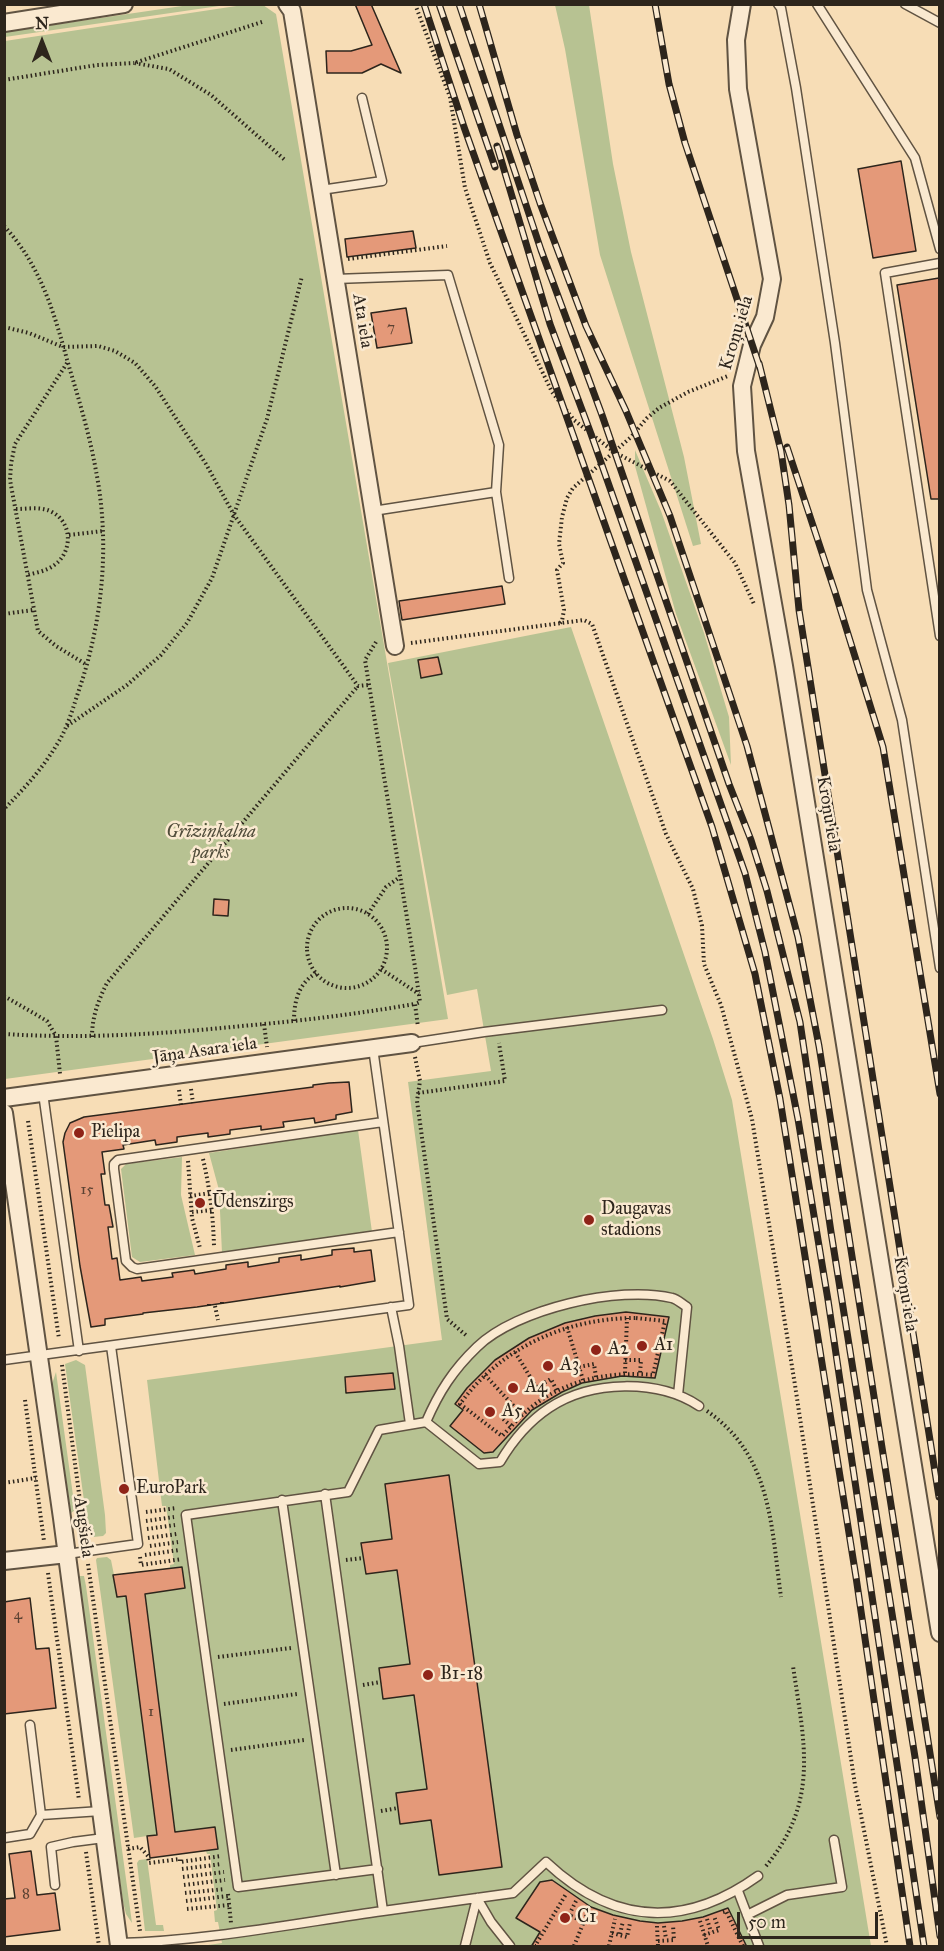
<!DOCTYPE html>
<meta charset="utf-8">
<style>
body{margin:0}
#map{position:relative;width:944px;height:1951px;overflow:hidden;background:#f7ddb6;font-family:"IM FELL Great Primer",serif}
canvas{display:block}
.frame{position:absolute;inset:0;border:6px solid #2d251c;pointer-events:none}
.north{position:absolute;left:12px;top:12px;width:60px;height:60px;-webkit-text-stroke:4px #fae9d0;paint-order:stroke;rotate:0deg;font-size:16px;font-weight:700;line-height:24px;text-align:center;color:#2d251c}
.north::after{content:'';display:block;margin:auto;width:21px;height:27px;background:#2d251c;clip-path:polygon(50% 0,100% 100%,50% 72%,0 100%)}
.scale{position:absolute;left:737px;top:1912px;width:141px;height:27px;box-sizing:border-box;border:3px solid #2d251c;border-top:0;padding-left:8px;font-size:18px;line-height:21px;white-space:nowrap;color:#2d251c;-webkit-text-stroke:4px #fae9d0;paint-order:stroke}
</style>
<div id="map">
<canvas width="944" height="1951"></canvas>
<div class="frame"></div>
<div class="north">N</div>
<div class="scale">50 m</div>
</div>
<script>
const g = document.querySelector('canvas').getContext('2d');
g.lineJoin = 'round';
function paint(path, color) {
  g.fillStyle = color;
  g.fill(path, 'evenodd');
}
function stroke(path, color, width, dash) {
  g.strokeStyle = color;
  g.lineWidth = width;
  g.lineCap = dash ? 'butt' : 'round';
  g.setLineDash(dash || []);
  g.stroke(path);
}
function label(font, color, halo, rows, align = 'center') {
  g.font = font + ' "IM FELL Great Primer",serif';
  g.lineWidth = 5;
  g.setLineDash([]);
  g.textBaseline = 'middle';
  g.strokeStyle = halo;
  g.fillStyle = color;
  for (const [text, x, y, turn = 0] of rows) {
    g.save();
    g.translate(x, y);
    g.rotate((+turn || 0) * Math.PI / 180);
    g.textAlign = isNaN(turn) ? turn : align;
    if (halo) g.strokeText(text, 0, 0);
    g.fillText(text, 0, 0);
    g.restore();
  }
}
const green = new Path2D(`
 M189,5h37l-221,32v-5z
 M243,5h20l13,9 172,1005 -443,60v-1038z
 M555,5h34l24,159 18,88 53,205 17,87 -8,2 -93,-291 -35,-206z
 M635,450l26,61 43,122 25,84 2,48 -55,-151 -41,-148z
 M571,627l142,412 19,61 139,846h-670l21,-3 -4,-21h-3l-1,-11 3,-1 -7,-56h-3l-1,-3 -56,7 -3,-22 -13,2 -38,-278 1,-2 10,-1 4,3 3,15 56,-7v-3l4,-1 -8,-58h-4l-15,-126 295,-40 -34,-258 83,-11 -14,-82 -30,6 -59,-332z
 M358,1130l14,102 -150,21 -3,-63 -10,-37z
 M182,1157l-1,38 14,60 -55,7 -8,-5 -11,-88 5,-5z
 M76,1360l9,5 20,150 1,18 -3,3 -10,1 -7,-22 -21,-151z
 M56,1372l19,138 -4,3 -19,-129z
 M79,1576h5l2,10 46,337 -6,-9 -3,-12z
 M147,1859l9,66h7l1,6h-19l-8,-68 2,-3z`);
const building = new Path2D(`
 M355,4h16l30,69 -20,-9 -19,9h-35l-1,-22h25l21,-6z
 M901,161l15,90 -43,7 -15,-89z
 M413,231l3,17 -69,9 -2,-18z
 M939,278v221h-8l-34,-214z
 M406,308l6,35 -35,5 -6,-35z
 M502,586l3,18 -103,16 -3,-19z
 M438,657l4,17 -21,4 -3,-18z
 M214,899l15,1 -1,16 -15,-1z
 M349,1082l3,30 -16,3v4l-21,4 -1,-5 -31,4 1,5 -23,3v-4l-31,4v4l-22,3v-4l-16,2 -15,2v5l-21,3 -1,-5 -32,5 1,4 -22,3 3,22h-4l4,31h4l4,22h-5l4,32 5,-1 3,22 21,-3 1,4 31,-4 -1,-4 22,-3 1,4 31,-5v-4l22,-3v5l31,-5v-4l22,-3v5l31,-5v-5l22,-2v4l17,-2 4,31 -35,6v-1l-143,21 -54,6v1l-38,5v6l-14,2 -11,-61 -17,-124 2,-9 5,-10 14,-6 229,-30v-2l16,-2z
 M626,1312l43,5 -14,61 -33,-2 -40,7 -20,9 -30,18 -39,42 -9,1 -34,-27 13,-16 -8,-6 12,-16 28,-28 34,-22 36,-15 30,-7z
 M393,1373l2,16 -49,4 -1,-16z
 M449,1475l53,392 -63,8 -8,-55 -31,4 -4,-31 31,-4 -13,-94 -31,4 -4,-31 31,-4 -13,-94 -31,4 -5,-31 31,-4 -7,-55z
 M182,1567l3,21 -40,6 30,238 40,-5 3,22 -68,9 -3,-22 10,-1 -31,-239 -9,1 -4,-22z
 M30,1598l6,51 13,-1 7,60 -52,6v-112z
 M31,1851l6,44 18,-2 5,37 -56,7v-38l11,-1 -6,-44z
 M552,1880l39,27 22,8 27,6 18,2 24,-2 21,-4 25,-9 19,39h-216l9,-15 -24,-14 24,-36z`);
const path = new Path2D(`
 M415,4l35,93 15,91 25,75 62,129 22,28 40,32 56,29 65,82 19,41
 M262,22l-128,41 35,6 42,26 74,65
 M4,80l93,-15 37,-2
 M4,226c39,42 51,91 66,144 10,33 20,67 26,101 14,71 7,147 -16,216 -7,20 -12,41 -24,59 -14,23 -33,44 -52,63
 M348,259l99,-13
 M4,327l25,6 34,14 35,-1 17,5 20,12 20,23 22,34 29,44 28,51 124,171 10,-1
 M67,363l-52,81 -4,20 -1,16 28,151 18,15 31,19
 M16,509c12,0 25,-3 36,3 21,11 21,41 1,54 -7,5 -18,7 -26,9
 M69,535l34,-4
 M4,614l29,-4
 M560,623l2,-2 2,-11 -7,-40 6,-7 -4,-19 3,-27 5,-19 6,-10 58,-51 16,-19 12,-10 29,-16 40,-16
 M376,642l-11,18 50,307 5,35 -5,2 3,23
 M411,643l173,-23 8,4 74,210 27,55 9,37 2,38 17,41 31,114 43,266 60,400 32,161
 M67,726l60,-41 34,-30 26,-32 25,-45 55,-159 35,-143
 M307 948a40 40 0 1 1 80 0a40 40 0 1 1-80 0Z
 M368,914l18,-27 14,-10
 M381,969l38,25
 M4,996l43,25 9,15 4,38
 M294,1021c0,-19 4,-37 22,-48
 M264,1024l3,23
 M4,1034c80,5 159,0 238,-8 58,-5 115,-12 173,-22
 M92,1037c0,-20 6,-36 15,-54l251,-297
 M415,1057l5,24 -3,20 30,218 21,18
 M191,1089l2,14
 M179,1090l2,15
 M418,1093l87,-12 -6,-38
 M28,1121l31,218
 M203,1159c7,30 10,56 11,87
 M188,1161l4,57 8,30
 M190,1196l21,-3
 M192,1212l21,-2
 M222,1302v3
 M209,1304v3
 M215,1306l3,14
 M636,1318l29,3 -12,54c-44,-4 -89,5 -124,34 -10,8 -18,18 -27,27l-42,-32c41,-57 107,-86 176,-86z
 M567,1327l16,53
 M515,1352l28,46
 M625,1360h16l-1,14
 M62,1365l23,174
 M579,1367l15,-3 2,13
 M625,1373l2,-55
 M485,1375l37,40
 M537,1387l14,-8 6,12
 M25,1400l19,141
 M707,1411c65,45 64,115 74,186
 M511,1426l-10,-9 12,-12
 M4,1483l32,-5
 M146,1512l31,-4
 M146,1521l28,-4
 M147,1529l28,-4
 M148,1538l29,-4
 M150,1546l28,-4
 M145,1555l34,-5
 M140,1557l1,8 41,-6
 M346,1560l17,-2
 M88,1564l52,367
 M48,1573l31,227
 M218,1657l73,-9
 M363,1685l18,-3
 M224,1704l73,-10
 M231,1750l73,-10
 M381,1811l17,-3
 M128,1849l12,-2 8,9 1,7 31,-4v3l41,-6
 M86,1852l13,94
 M766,1866c54,-65 38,-124 27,-200
 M182,1869l40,-5
 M183,1877l41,-5
 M184,1885l41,-5
 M185,1893l40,-4
 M228,1894l3,29
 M186,1901l42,-5
 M576,1901l-7,14 15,7
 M187,1909l42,-4
 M723,1912l3,-1 17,35
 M577,1917l6,-11
 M707,1919l4,13
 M700,1921l8,25
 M657,1926l1,20
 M664,1926l2,13
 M612,1933l15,4 3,-14
 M620,1934l3,-13
 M704,1935l15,-5 -5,-14
 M658,1941l16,-1 -1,-15
 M536,1946h-1l31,-52
 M574,1946l15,-37
 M609,1946l6,-27`);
const lane = new Path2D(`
 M778,4l3,4 15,80 39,255 32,247 35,130 38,248
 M817,4l98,154 25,91
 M905,4l35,19
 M321,190l61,-9 -20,-83
 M940,263l-55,10 55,363
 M335,279l113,-4 51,170 -3,47
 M373,511l123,-19 13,86
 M412,1043l72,-11 178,-22
 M43,1093l36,258
 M383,1122l-265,38 -4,4v5l12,92 6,6 5,2 262,-37
 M391,1307l8,39 11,78
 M4,1360l405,-55 -36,-257
 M426,1422l53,42 21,-2c13,-22 28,-40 49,-54 42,-28 109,-29 150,-2
 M325,1494l58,417 130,-18 33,-31c67,63 138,67 212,14
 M282,1500l54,375
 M67,1554l71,-10 -27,-198
 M41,1815l60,-4
 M4,1838l26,-4 11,-19 -11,-90
 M378,1869l-140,18 -52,-372 162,-23 31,-62 47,-8c13,-30 27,-52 51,-75 39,-38 142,-62 195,-49 5,1 10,6 15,9l-9,88
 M55,1885l-4,-38 22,-5 31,-4
 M738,1891l21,55
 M477,1898l14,24 19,24
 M747,1915l40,-20 55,-8 -8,-47
 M119,1943c87,-2 178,-20 264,-32
 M465,1946l12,-48`);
const street = new Path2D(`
 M287,4l5,7 103,635
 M742,4l-6,36 2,49 34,190 -7,38 -13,28 -10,41 4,65 38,215 156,967
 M4,23l120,-19
 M4,1098l408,-55
 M4,1113l58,405 57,428
 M4,1561l63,-7`);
const rail = new Path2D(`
 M424,4l40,123 248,700 43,147 25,125 76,478 54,369
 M439,4l56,163
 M459,4l82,246 61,165 127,369 22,56 16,51 33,131 31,210 84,525 25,179
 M479,4l38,131 23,68 46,123 40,85 44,105 77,230 51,191 21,109 121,771
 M655,4l14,80 16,59 76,228
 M497,146l53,178 41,110 154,439 20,79 33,167 30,181 96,646
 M759,363l22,88 8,54 10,105 140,887
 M787,447l48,145 48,155 57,347`);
const markers = [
 [79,1133,6,"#8f2418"],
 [200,1203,6,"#8f2418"],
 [589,1220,6,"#8f2418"],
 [642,1346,6,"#8f2418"],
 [596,1350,6,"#8f2418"],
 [548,1366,6,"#8f2418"],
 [513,1388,6,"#8f2418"],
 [490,1412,6,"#8f2418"],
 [124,1489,6,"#8f2418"],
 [428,1675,6,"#8f2418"],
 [565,1918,6,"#8f2418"]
];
const numberNames = [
 ["7",391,328],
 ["15",87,1190],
 ["4",18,1615],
 ["1",151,1712],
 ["8",26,1894]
];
const streetNames = [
 ["Ata iela",362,321,81],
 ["Kroņu iela",737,333,-73],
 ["Kroņu iela",828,814,81],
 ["Jāņa Asara iela",205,1051,-8],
 ["Kroņu iela",905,1294,81],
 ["Augšiela",83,1527,82]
];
const parkNames = [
 ["Grīziņkalna",211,833],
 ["parks",211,854]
];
const poiNames = [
 ["Pielipa",91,1133],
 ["Ūdenszirgs",212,1203],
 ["Daugavas",601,1210],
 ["stadions",601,1231],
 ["A1",654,1346],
 ["A2",608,1350],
 ["A3",560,1366],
 ["A4",525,1388],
 ["A5",502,1412],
 ["EuroPark",136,1489],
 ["B1-18",440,1675],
 ["C1",577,1918]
];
paint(green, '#b7c292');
paint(building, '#e49979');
stroke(building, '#2d251c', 1.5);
stroke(lane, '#605342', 11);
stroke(street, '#605342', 20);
stroke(path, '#2d251c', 4, [1.5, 3]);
stroke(lane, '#fae9d0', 8);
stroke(street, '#fae9d0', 16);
stroke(rail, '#2d251c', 7);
stroke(rail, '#fae9d0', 4.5, [14]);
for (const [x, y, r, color] of markers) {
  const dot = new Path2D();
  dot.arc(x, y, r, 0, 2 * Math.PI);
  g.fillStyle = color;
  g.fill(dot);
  stroke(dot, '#fae9d0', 2);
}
label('15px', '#5b4233', null, numberNames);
label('18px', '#2d251c', '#fae9d0', streetNames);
label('italic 18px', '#504c3a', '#fae9d0', parkNames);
label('18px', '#2d251c', '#fae9d0', poiNames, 'left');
</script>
